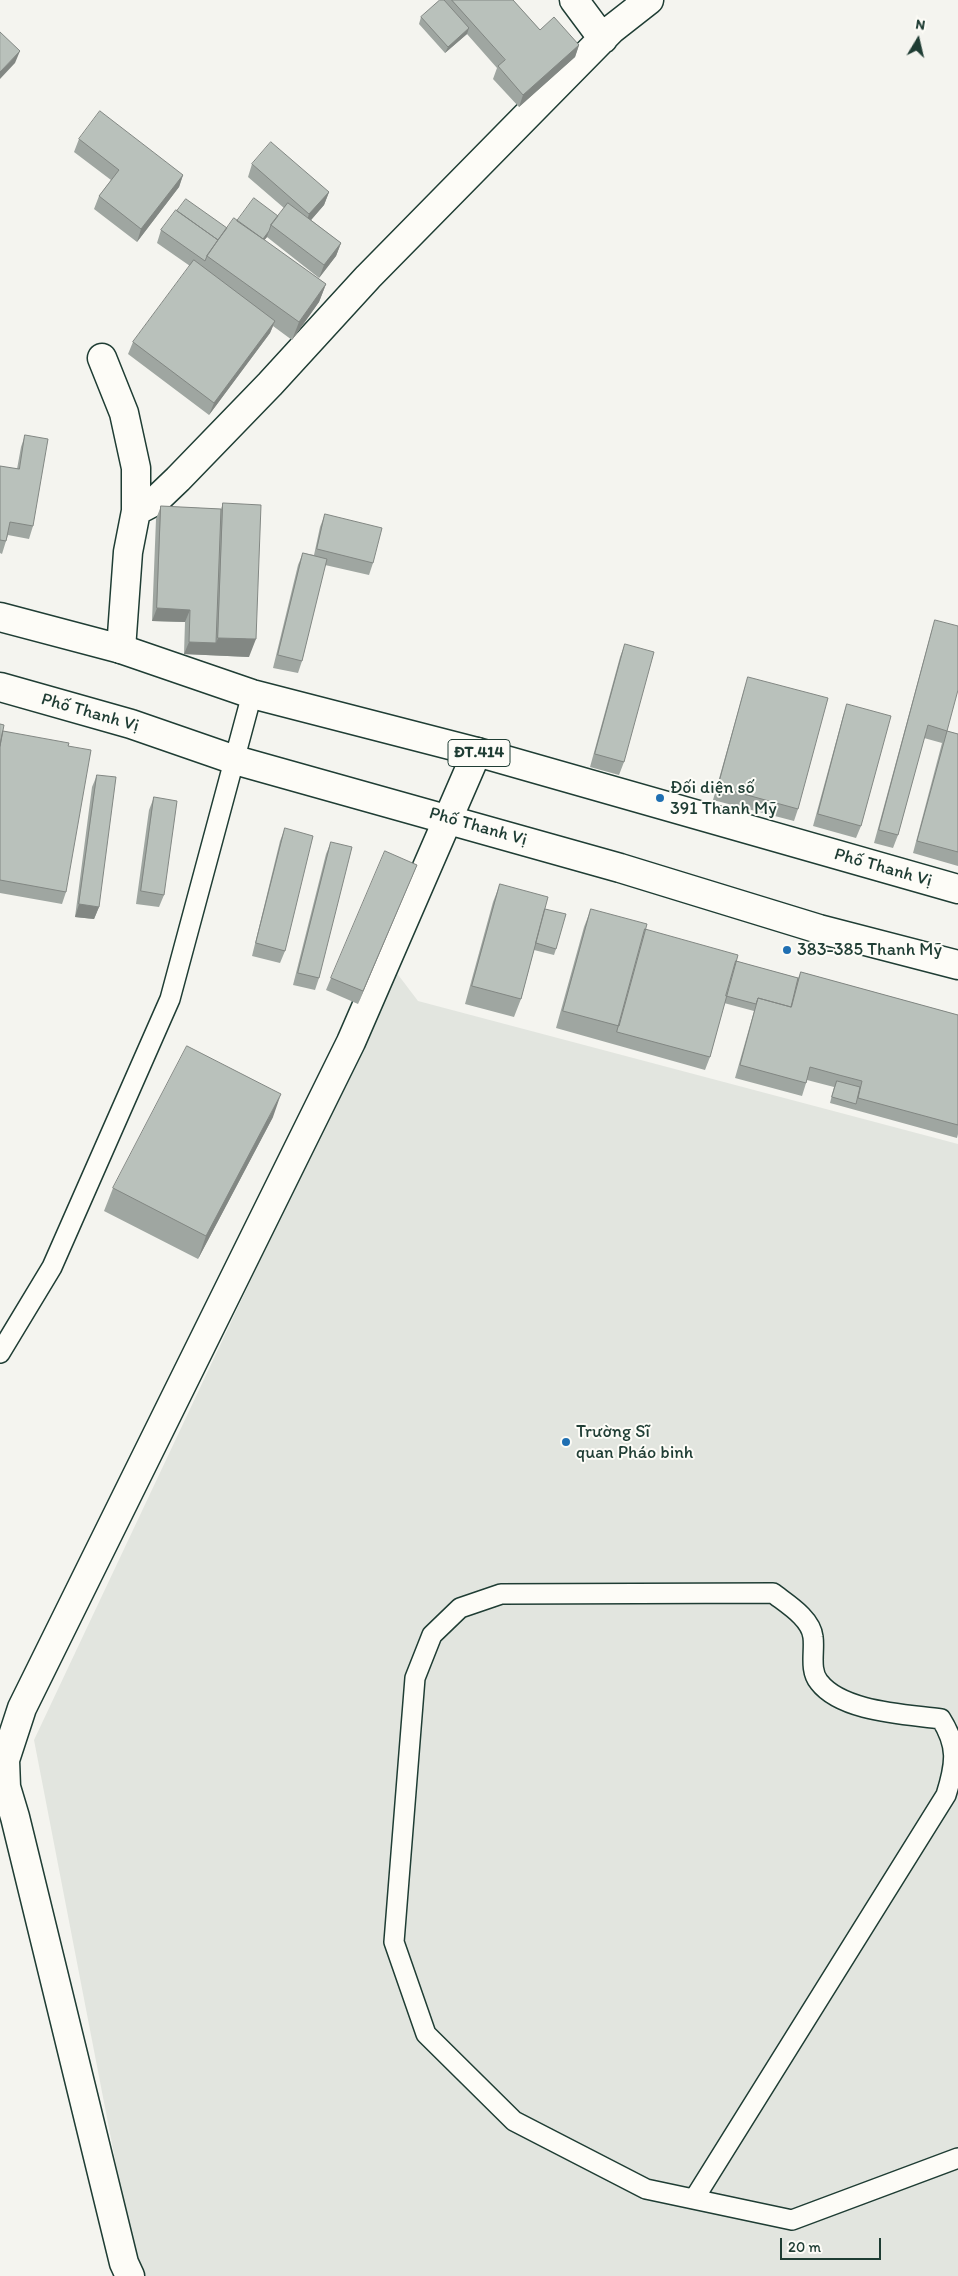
<!DOCTYPE html>
<meta charset="utf-8">
<style>
body{margin:0}
#map{position:relative;width:958px;height:2276px;overflow:hidden;background:#f4f4ef;font-family:Itim,sans-serif}
canvas{display:block}
.north{position:absolute;left:893px;top:15px;width:50px;height:50px;-webkit-text-stroke:4px #fdfcf7;paint-order:stroke;rotate:9deg;font-size:14px;font-weight:700;line-height:20px;text-align:center;color:#1f3d34}
.north::after{content:'';display:block;margin:auto;width:18px;height:22px;background:#1f3d34;clip-path:polygon(50% 0,100% 100%,50% 72%,0 100%)}
.scale{position:absolute;left:780px;top:2238px;width:101px;height:22px;box-sizing:border-box;border:2px solid #1f3d34;border-top:0;padding-left:6px;font-size:15px;line-height:18px;white-space:nowrap;color:#1f3d34;-webkit-text-stroke:4px #fdfcf7;paint-order:stroke}
</style>
<div id="map">
<canvas width="958" height="2276"></canvas>
<div class="north">N</div>
<div class="scale">20 m</div>
</div>
<script>
const g = document.querySelector('canvas').getContext('2d');
g.lineJoin = 'round';
function paint(path, color) {
  g.fillStyle = color;
  g.fill(path, 'evenodd');
}
function stroke(path, color, width, dash) {
  g.strokeStyle = color;
  g.lineWidth = width;
  g.lineCap = dash ? 'butt' : 'round';
  g.setLineDash(dash || []);
  g.stroke(path);
}
function label(font, color, halo, rows, align = 'center') {
  g.font = font + ' Itim,sans-serif';
  g.lineWidth = 4;
  g.setLineDash([]);
  g.textBaseline = 'middle';
  g.strokeStyle = halo;
  g.fillStyle = color;
  for (const [text, x, y, turn = 0] of rows) {
    g.save();
    g.translate(x, y);
    g.rotate((+turn || 0) * Math.PI / 180);
    g.textAlign = isNaN(turn) ? turn : align;
    if (halo) g.strokeText(text, 0, 0);
    g.fillText(text, 0, 0);
    g.restore();
  }
}
const built = new Path2D(`
 M396,972l22,29 540,143v1132h-813l-9,-8 -102,-528z`);
const service = new Path2D(`
 M0,1353l52,-86 118,-268 82,-305
 M694,2199l252,-404c10,-32 12,-49 -5,-76 -36,-5 -99,-7 -122,-37 -10,-12 -4,-31 -6,-45 -2,-19 -26,-33 -40,-44l-272,1 -41,14 -28,27 -17,43 -21,264 32,92 88,87 132,68 146,31 166,-62`);
const minor = new Path2D(`
 M574,0l29,39
 M102,358l22,55 12,55v43
 M121,649l7,-97 8,-41 19,-10 23,-22 92,-95 98,-107 244,-248 37,-29
 M130,2276l-6,-13 -109,-446 -9,-30 -1,-27 17,-52 329,-666 126,-290`);
const primary = new Path2D(`
 M0,617l121,32 131,45 225,58 481,137
 M0,687l131,37 104,36 385,108 199,61 139,36`);
const wall = new Path2D(`
 M440,0h73l27,30 39,15 -4,12 -56,50 -26,-28 4,-11 -30,-34 -22,19 -26,-29 2,-7z
 M79,139l104,36 -4,12 -42,55 -43,-33 5,-13 12,-16 -37,-28z
 M252,164l77,28 -5,13 -13,15 30,23 -5,13 -17,22 -52,-41 -3,3 62,44 -7,18 -27,38 -19,-14 -3,7 -61,82 -81,-61 5,-12 57,-76 -33,-23 4,-13 16,-19 50,17 10,-7 41,-5 6,-8 -36,-31z
 M25,435l8,91 -4,13 -21,-4 -2,6 -4,13 -2,-1v-87l17,3 4,-22z
 M223,503l26,154 -65,-3 1,-32 -33,-1 4,-102 5,-13 60,3z
 M325,514l48,49 -4,12 -44,-10 -23,96 -4,12 -25,-5 25,-103 5,-12 11,2 6,-28z
 M935,620l12,111 11,3v132l-45,-13 29,-110 -18,-5 -26,97 -5,13 -19,-5 57,-210z
 M625,644l-1,118 -5,13 -29,-8 30,-110z
 M748,677l50,132 -4,12 -81,-21 31,-110z
 M847,704l14,122 -5,12 -43,-12 30,-110z
 M0,724l3,7 65,15 -2,146 -4,12 -62,-11z
 M97,775l2,132 -5,12 -19,-2 17,-130z
 M154,797l10,98 -5,12 -23,-3 13,-94z
 M285,828v123l-5,12 -28,-7 28,-115z
 M331,842l-12,136 -4,12 -22,-5 33,-131z
 M417,865l-5,12 -54,127 -32,-14 5,-12z
 M500,884l56,65 -2,6 -20,-5 -13,49 -7,18 -49,-13 28,-102z
 M591,909l54,20 91,32 62,17 3,-6 157,43v119l-1,4 -127,-35 4,-16 -27,-7 -5,16 -67,-18 19,-67 -30,-8 -14,54 -5,13 -149,-42 28,-101z
 M273,1117l-75,142 -94,-48 9,-23z`);
const shadedWall = new Path2D(`
 M469,28l-2,6 -22,19 3,-6z
 M579,45l-4,12 -56,50 4,-12z
 M20,51l-5,12 -15,16v-7z
 M183,175l-4,12 -42,55 4,-13z
 M329,192l-5,13 -19,22 4,-13z
 M269,231l-2,6 -12,15 3,-6z
 M341,243l-5,13 -17,22 5,-13z
 M326,284l-7,18 -27,38 7,-18z
 M275,321l-5,12 -61,82 5,-12z
 M157,608l33,2 -5,12 -33,-1z
 M218,638l38,1 -7,18 -65,-3 5,-12 27,1z
 M417,865l-5,12 -54,127 5,-13z
 M79,904l20,3 -5,12 -19,-2z
 M281,1094l-8,23 -75,142 8,-23z`);
const building = new Path2D(`
 M440,0h4l25,28 -21,19 -27,-30z
 M452,0h61l27,30 14,-13 25,28 -56,50 -25,-29 7,-6z
 M0,32l20,19 -20,21z
 M100,111l83,64 -42,54 -42,-33 20,-26 -40,-31z
 M271,142l58,50 -20,22 -57,-50z
 M254,198l24,18 -7,9 -2,6 -6,8 -26,-18z
 M186,199l41,29 -9,12 -41,-29z
 M288,203l53,40 -17,22 -53,-40z
 M176,210l42,30 -11,16 -2,5 -44,-31z
 M234,218l92,66 -27,38 -92,-66z
 M194,260l81,61 -61,82 -81,-61z
 M25,435l23,4 -15,87 -23,-4 -4,19 -6,-1v-74l19,3z
 M223,503l38,2 -5,134 -38,-1z
 M161,506l60,3 -5,134 -27,-1 1,-32 -33,-2z
 M325,514l57,14 -9,35 -56,-14z
 M303,553l24,6 -25,102 -24,-6z
 M935,620l23,6v64l-11,41 11,3v118l-41,-11 30,-110 -19,-6 -30,110 -19,-5z
 M625,644l29,8 -30,110 -29,-8z
 M748,677l80,21 -30,111 -80,-22z
 M847,704l44,12 -30,110 -43,-12z
 M0,724l4,1 -4,21z
 M3,731l66,12 -1,3 23,4 -25,142 -66,-12v-134z
 M97,775l19,2 -17,130 -20,-3z
 M154,797l23,4 -13,94 -23,-4z
 M285,828l28,8 -28,115 -29,-8z
 M331,842l21,5 -33,131 -21,-5z
 M385,851l32,14 -54,126 -32,-13z
 M500,884l48,13 -27,102 -49,-13z
 M545,909l21,5 -10,35 -20,-6z
 M591,909l56,15 -28,102 -56,-15z
 M645,929l93,26 -28,102 -93,-25z
 M736,961l62,17 -7,29 -33,-9 -2,6 -30,-8z
 M801,972l157,43v110l-100,-27 4,-17 -23,-6 -29,-8 -4,16 -66,-18 18,-67 33,9z
 M187,1046l94,48 -75,142 -93,-48z
 M837,1081l23,6 -4,17 -24,-7z`);
const markers = [
 [660,798,5,"#1f6fb2"],
 [787,950,5,"#1f6fb2"],
 [566,1442,5,"#1f6fb2"]
];
const shields = [
 [479,753,62]
];
const shieldNames = [
 ["ĐT.414",479,753]
];
const streetNames = [
 ["Phố Thanh Vị",90,713,16],
 ["Phố Thanh Vị",478,827,16],
 ["Phố Thanh Vị",883,868,16]
];
const poiNames = [
 ["Đối diện số",670,788],
 ["391 Thanh Mỹ",670,809],
 ["383-385 Thanh Mỹ",797,950],
 ["Trường Sĩ",576,1432],
 ["quan Pháo binh",576,1453]
];
paint(built, '#e2e5df');
stroke(service, '#1f3d34', 22);
stroke(minor, '#1f3d34', 31);
stroke(primary, '#1f3d34', 31);
stroke(service, '#fdfcf7', 19);
stroke(minor, '#fdfcf7', 28);
stroke(primary, '#fdfcf7', 28);
paint(wall, '#9fa6a1');
paint(shadedWall, '#828783');
paint(building, '#b9c1bb');
stroke(building, '#828783', 1);
for (const [x, y, r, color] of markers) {
  const dot = new Path2D();
  dot.arc(x, y, r, 0, 2 * Math.PI);
  g.fillStyle = color;
  g.fill(dot);
  stroke(dot, '#fdfcf7', 2);
}
for (const [x, y, w] of shields) {
  const box = new Path2D();
  box.roundRect(x - w / 2, y - 13.5, w, 27, 4);
  g.fillStyle = '#fdfcf7';
  g.fill(box);
  stroke(box, '#1f3d34', 1);
}
label('bold 16px', '#1f3d34', null, shieldNames);
label('18px', '#1f3d34', '#fdfcf7', streetNames);
label('18px', '#1f3d34', '#fdfcf7', poiNames, 'left');
</script>
